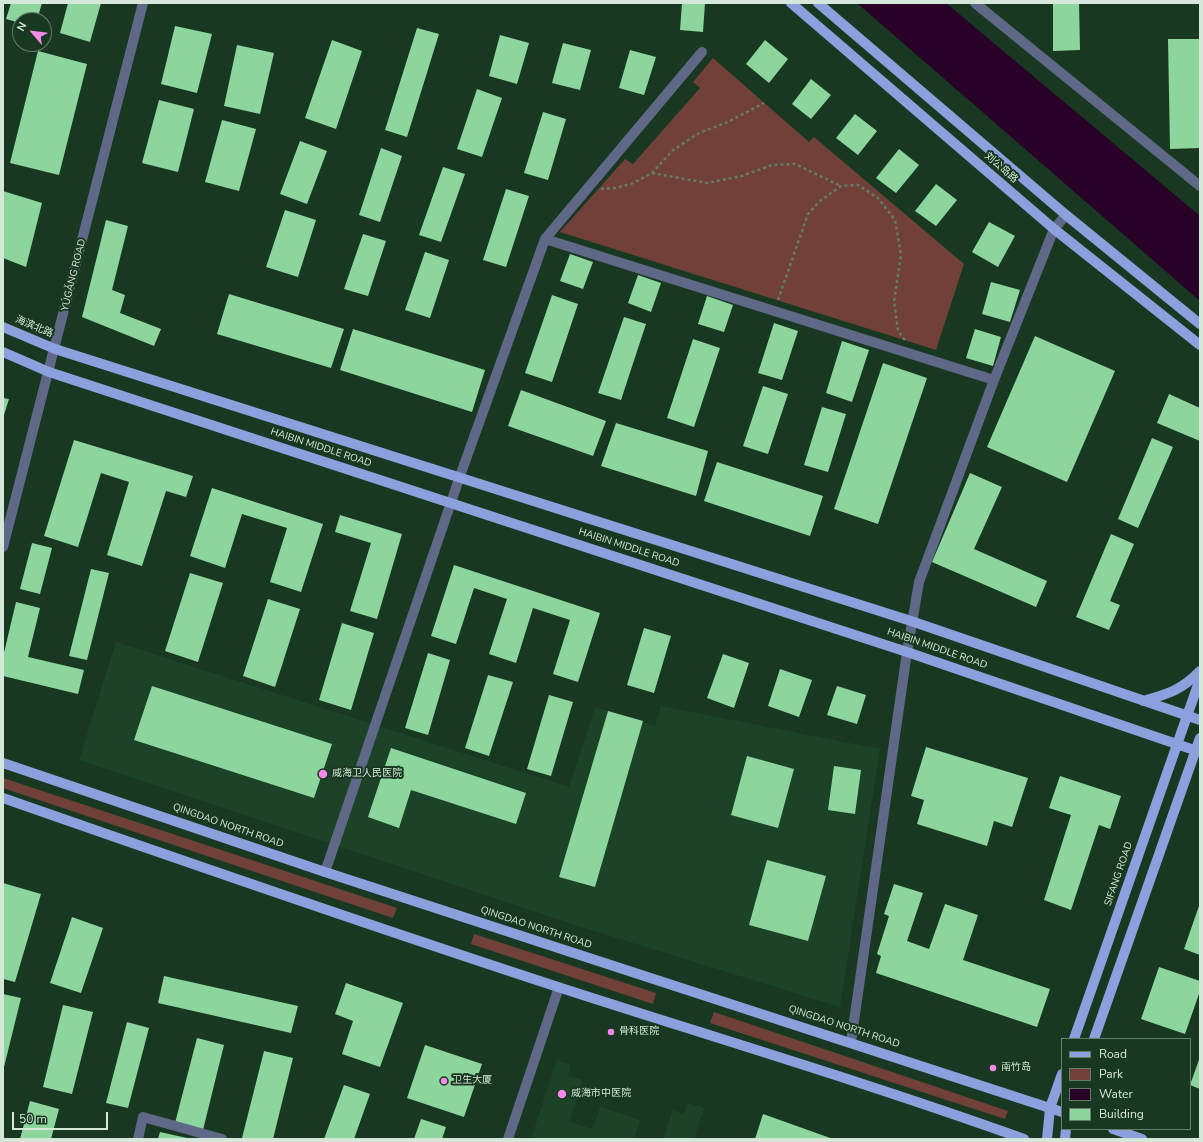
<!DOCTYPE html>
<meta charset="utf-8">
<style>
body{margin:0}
#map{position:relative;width:1203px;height:1142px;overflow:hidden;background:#193821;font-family:"Nunito Sans",sans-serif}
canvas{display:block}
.frame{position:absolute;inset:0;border:4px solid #d5e7d8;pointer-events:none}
.legend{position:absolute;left:1061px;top:1038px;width:130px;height:92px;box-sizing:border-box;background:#193821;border:1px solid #647e6a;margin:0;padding:5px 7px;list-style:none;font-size:12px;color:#d5e7d8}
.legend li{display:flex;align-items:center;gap:8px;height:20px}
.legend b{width:20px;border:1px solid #647e6a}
.north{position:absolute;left:12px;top:12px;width:40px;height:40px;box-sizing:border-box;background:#193821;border:1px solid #647e6a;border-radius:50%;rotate:298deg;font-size:11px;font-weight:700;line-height:16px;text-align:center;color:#d5e7d8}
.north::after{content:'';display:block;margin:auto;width:14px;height:18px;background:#f788ec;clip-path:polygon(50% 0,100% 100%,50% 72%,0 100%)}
.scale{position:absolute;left:12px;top:1112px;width:96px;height:18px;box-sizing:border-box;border:2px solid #d5e7d8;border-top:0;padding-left:5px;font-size:12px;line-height:14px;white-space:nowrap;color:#d5e7d8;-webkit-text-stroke:3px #193821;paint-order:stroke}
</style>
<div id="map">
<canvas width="1203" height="1142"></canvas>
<div class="frame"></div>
<ul class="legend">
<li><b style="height:5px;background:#8ca0dd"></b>Road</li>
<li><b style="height:11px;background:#714139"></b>Park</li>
<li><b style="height:11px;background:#290027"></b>Water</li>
<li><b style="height:11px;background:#8cd69d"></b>Building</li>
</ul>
<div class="north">N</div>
<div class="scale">50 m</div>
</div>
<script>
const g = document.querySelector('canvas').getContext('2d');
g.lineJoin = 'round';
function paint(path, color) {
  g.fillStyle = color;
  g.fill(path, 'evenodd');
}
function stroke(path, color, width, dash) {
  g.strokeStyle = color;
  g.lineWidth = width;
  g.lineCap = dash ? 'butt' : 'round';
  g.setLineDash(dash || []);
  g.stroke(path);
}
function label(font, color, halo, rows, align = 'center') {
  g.font = font + ' "Nunito Sans","Noto Sans SC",sans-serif';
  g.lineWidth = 4;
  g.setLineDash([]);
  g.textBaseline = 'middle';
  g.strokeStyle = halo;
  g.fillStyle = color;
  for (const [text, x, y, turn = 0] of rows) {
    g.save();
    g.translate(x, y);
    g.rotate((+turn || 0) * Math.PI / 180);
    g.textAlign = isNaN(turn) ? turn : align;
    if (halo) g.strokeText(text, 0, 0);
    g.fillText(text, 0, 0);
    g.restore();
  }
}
const built = new Path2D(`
 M116,642l453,145 26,-80 60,19 6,-20 219,43 -40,258 -249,-77 -512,-170z
 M557,1060l14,5 -3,11 15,4 -14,42 24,7 7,-22 40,13 -6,19h-103z
 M688,1103l16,5 -10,31h-31l10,-29 11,4z`);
const green = new Path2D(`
 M713,58l96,84 5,-5 150,127 -28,86 -376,-118 65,-73 8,5 67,-76 -7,-6z
 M3,778l394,130 -4,10 -390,-130z
 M474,934l182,59 -3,11 -182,-60z
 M714,1012l294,99 -3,8 -295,-96z`);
const water = new Path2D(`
 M857,3h89l254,213v85z`);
const building = new Path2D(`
 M11,3h31l-5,17h-17v3l-14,-4z
 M68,3h33l-11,39 -30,-9z
 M682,3h23l-2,29 -23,-2z
 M1053,3h26l1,47 -27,1z
 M175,26l37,8 -15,59 -36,-9z
 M417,28l22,6 -32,103 -22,-7z
 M500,35l29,8 -12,41 -28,-8z
 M1168,39h32v109l-30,1z
 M332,40l30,11 -26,78 -31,-11z
 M765,40l23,19 -19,24 -23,-19z
 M563,43l28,7 -11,40 -28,-7z
 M237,45l37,8 -14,61 -36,-8z
 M630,50l26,7 -12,38 -25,-7z
 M38,51l49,13 -28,111 -49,-12z
 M811,79l20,16 -20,24 -19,-15z
 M477,89l25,9 -20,59 -25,-8z
 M159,100l35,9 -16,63 -36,-9z
 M543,112l23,7 -18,61 -24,-7z
 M855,114l22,17 -19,24 -22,-17z
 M222,120l34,9 -17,62 -34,-9z
 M300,141l27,10 -20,53 -27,-10z
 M381,148l21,8 -22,66 -21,-7z
 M899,149l20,16 -23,28 -20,-15z
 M443,167l22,7 -24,68 -22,-7z
 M936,184l21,16 -21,26 -21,-15z
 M506,189l23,7 -23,71 -23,-7z
 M3,191l39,12 -16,64 -23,-9z
 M285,210l31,10 -18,57 -32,-10z
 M106,220l22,6 -16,64 13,5 -5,18 41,16 -7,17 -72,-29z
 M989,222l26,14 -17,31 -26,-15z
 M363,234l23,7 -18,55 -24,-7z
 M425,252l24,8 -19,58 -25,-8z
 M570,254l23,8 -10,27 -23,-8z
 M638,275l23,8 -10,29 -23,-9z
 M991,282l29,8 -10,32 -28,-8z
 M229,294l115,35 -13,39 -114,-34z
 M552,295l26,9 -26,78 -27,-9z
 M707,296l26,9 -9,27 -26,-8z
 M624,317l22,7 -25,76 -23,-7z
 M774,323l24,8 -16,49 -24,-7z
 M353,329l132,41 -13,42 -132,-42z
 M975,329l26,8 -8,29 -27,-8z
 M1035,336l80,35 -48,111 -80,-35z
 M693,339l27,9 -26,79 -27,-9z
 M842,341l27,9 -17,52 -26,-9z
 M883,363l44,15 -49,146 -44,-15z
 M763,386l25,8 -20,60 -25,-8z
 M521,390l85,31 -13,35 -85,-30z
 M1169,394l31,14v33l-43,-18z
 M3,398l6,1 -6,19z
 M822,407l24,7 -18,58 -24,-7z
 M616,423l92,28 -12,45 -95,-30z
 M1152,438l21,9 -35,81 -20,-9z
 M74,440l119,36 -7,21 -20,-6 -24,75 -35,-11 22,-73 -28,-9 -23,74 -34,-11z
 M717,462l106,34 -13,40 -106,-35z
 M970,473l32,14 -28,62 73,32 -11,26 -104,-45z
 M212,488l111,36 -22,68 -31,-10 17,-54 -45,-14 -17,54 -35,-12z
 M340,515l62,19 -25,85 -27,-8 21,-68 -36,-11z
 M1111,534l23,10 -24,57 10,4 -11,25 -33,-13z
 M32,543l20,5 -12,46 -20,-5z
 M454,565l146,48 -22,69 -25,-8 17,-54 -37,-12 -17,55 -27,-9 18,-55 -33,-11 -18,56 -25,-8z
 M91,569l18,4 -22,87 -18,-4z
 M190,573l33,10 -25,79 -33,-11z
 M268,599l32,10 -25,78 -32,-11z
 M16,602l24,6 -12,49 56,13 -6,24 -75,-18v-19z
 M342,623l32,10 -23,77 -32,-10z
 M644,628l27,8 -17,57 -27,-8z
 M428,653l22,7 -22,75 -23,-7z
 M723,654l26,9 -15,45 -27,-10z
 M780,669l32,11 -13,37 -31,-11z
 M488,675l25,7 -24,74 -24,-8z
 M152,686l180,58 -18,54 -180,-58z
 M837,686l29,9 -9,29 -30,-9z
 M549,695l24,7 -22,74 -24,-7z
 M608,711l35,10 -48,166 -36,-10z
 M926,747l102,31 -16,49 -18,-6 -7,25 -70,-22 7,-24 -13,-4z
 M391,748l135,45 -10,31 -105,-34 -12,38 -31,-11z
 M747,756l47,13 -16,59 -47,-13z
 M834,766l27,4 -6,44 -27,-4z
 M1060,776l61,20 -11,33 -11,-4 -28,85 -27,-10 27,-85 -22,-7z
 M767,860l59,16 -18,65 -59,-16z
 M3,883l38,11 -26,88 -12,-3z
 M894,884l29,9 -16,48 22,8 16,-45 33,11 -15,45 87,29 -13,38 -161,-54 5,-17 -4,-2 12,-38 -5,-2z
 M1200,903v52l-16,-6z
 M72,917l31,11 -22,65 -31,-10z
 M1159,967l41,14v10l-15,43 -44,-15z
 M164,976l134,30 -7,27 -133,-30z
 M346,983l57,20 -23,64 -38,-13 11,-33 -18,-7z
 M3,994l18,4 -17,69h-1z
 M63,1005l30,7 -21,82 -29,-7z
 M127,1022l22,6 -21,80 -22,-5z
 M197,1038l27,7 -21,85 -28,-7z
 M425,1045l57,19 -18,53 -57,-19z
 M264,1051l29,7 -20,81h-28l-3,-1z
 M1200,1057v32l-10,-4z
 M344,1085l26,9 -16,45h-30z
 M30,1101l29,8 -8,30h-31z
 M763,1114l70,25h-78z
 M421,1119l25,8 -4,12h-28z
 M160,1132l27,6v1h-29z`);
const path = new Path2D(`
 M652,173l55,10 35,-7 30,-11 23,-1 46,22
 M601,189l14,-1 16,-4 21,-11 21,-23 26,-17 29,-11 36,-19
 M778,300l30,-86 12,-13 21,-15 17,-1 20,13 17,22 6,35 -7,46 4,30 7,9`);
const minor = new Path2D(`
 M975,3l225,183
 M545,239l449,141
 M3,547l140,-544
 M325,872l135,-396 85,-237 157,-187
 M851,1042l56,-390 12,-70 75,-202 60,-151 12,-14
 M138,1139l5,-22 79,22
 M508,1139l51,-152`);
const major = new Path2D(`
 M791,3l263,226 146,116
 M818,3l248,212 134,109
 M3,327l52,22 856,272 289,99
 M3,352l46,20 858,280 293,100
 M1143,701c25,-7 39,-11 57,-30
 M3,763l322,109 737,240
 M3,798c186,65 371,129 558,190 155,50 310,96 463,151
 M1074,1039l126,-360
 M1094,1039l106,-301
 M1113,1129l29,10
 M1047,1139l3,-31 12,-34
 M1065,1139l1,-10`);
const markers = [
 [323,774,5,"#f788ec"],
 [611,1032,4,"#f788ec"],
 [993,1068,4,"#f788ec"],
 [444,1081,4,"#f788ec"],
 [562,1094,5,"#f788ec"]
];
const streetNames = [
 ["刘公岛路",1001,168,41],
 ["YÚGǍNG ROAD",74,275,-76],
 ["海滨北路",34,327,23],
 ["HAIBIN MIDDLE ROAD",321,448,18],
 ["HAIBIN MIDDLE ROAD",629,548,18],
 ["HAIBIN MIDDLE ROAD",937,649,19],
 ["QINGDAO NORTH ROAD",228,826,19],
 ["SIFANG ROAD",1119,874,-71],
 ["QINGDAO NORTH ROAD",536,928,18],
 ["QINGDAO NORTH ROAD",844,1027,18]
];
const poiNames = [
 ["威海卫人民医院",332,774],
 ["骨科医院",619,1032],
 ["南竹岛",1001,1068],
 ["卫生大厦",452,1081],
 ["威海市中医院",571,1094]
];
paint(built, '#1c4327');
paint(green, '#714139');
paint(water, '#290027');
paint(building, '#8cd69d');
stroke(path, '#637d69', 2.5, [3, 3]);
stroke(minor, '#5f6987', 10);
stroke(major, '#8ca0dd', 10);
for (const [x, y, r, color] of markers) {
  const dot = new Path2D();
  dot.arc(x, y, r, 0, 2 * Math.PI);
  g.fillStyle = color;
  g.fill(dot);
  stroke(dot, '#193821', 1.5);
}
label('10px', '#d5e7d8', '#193821', streetNames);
label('10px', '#d5e7d8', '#193821', poiNames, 'left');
</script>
